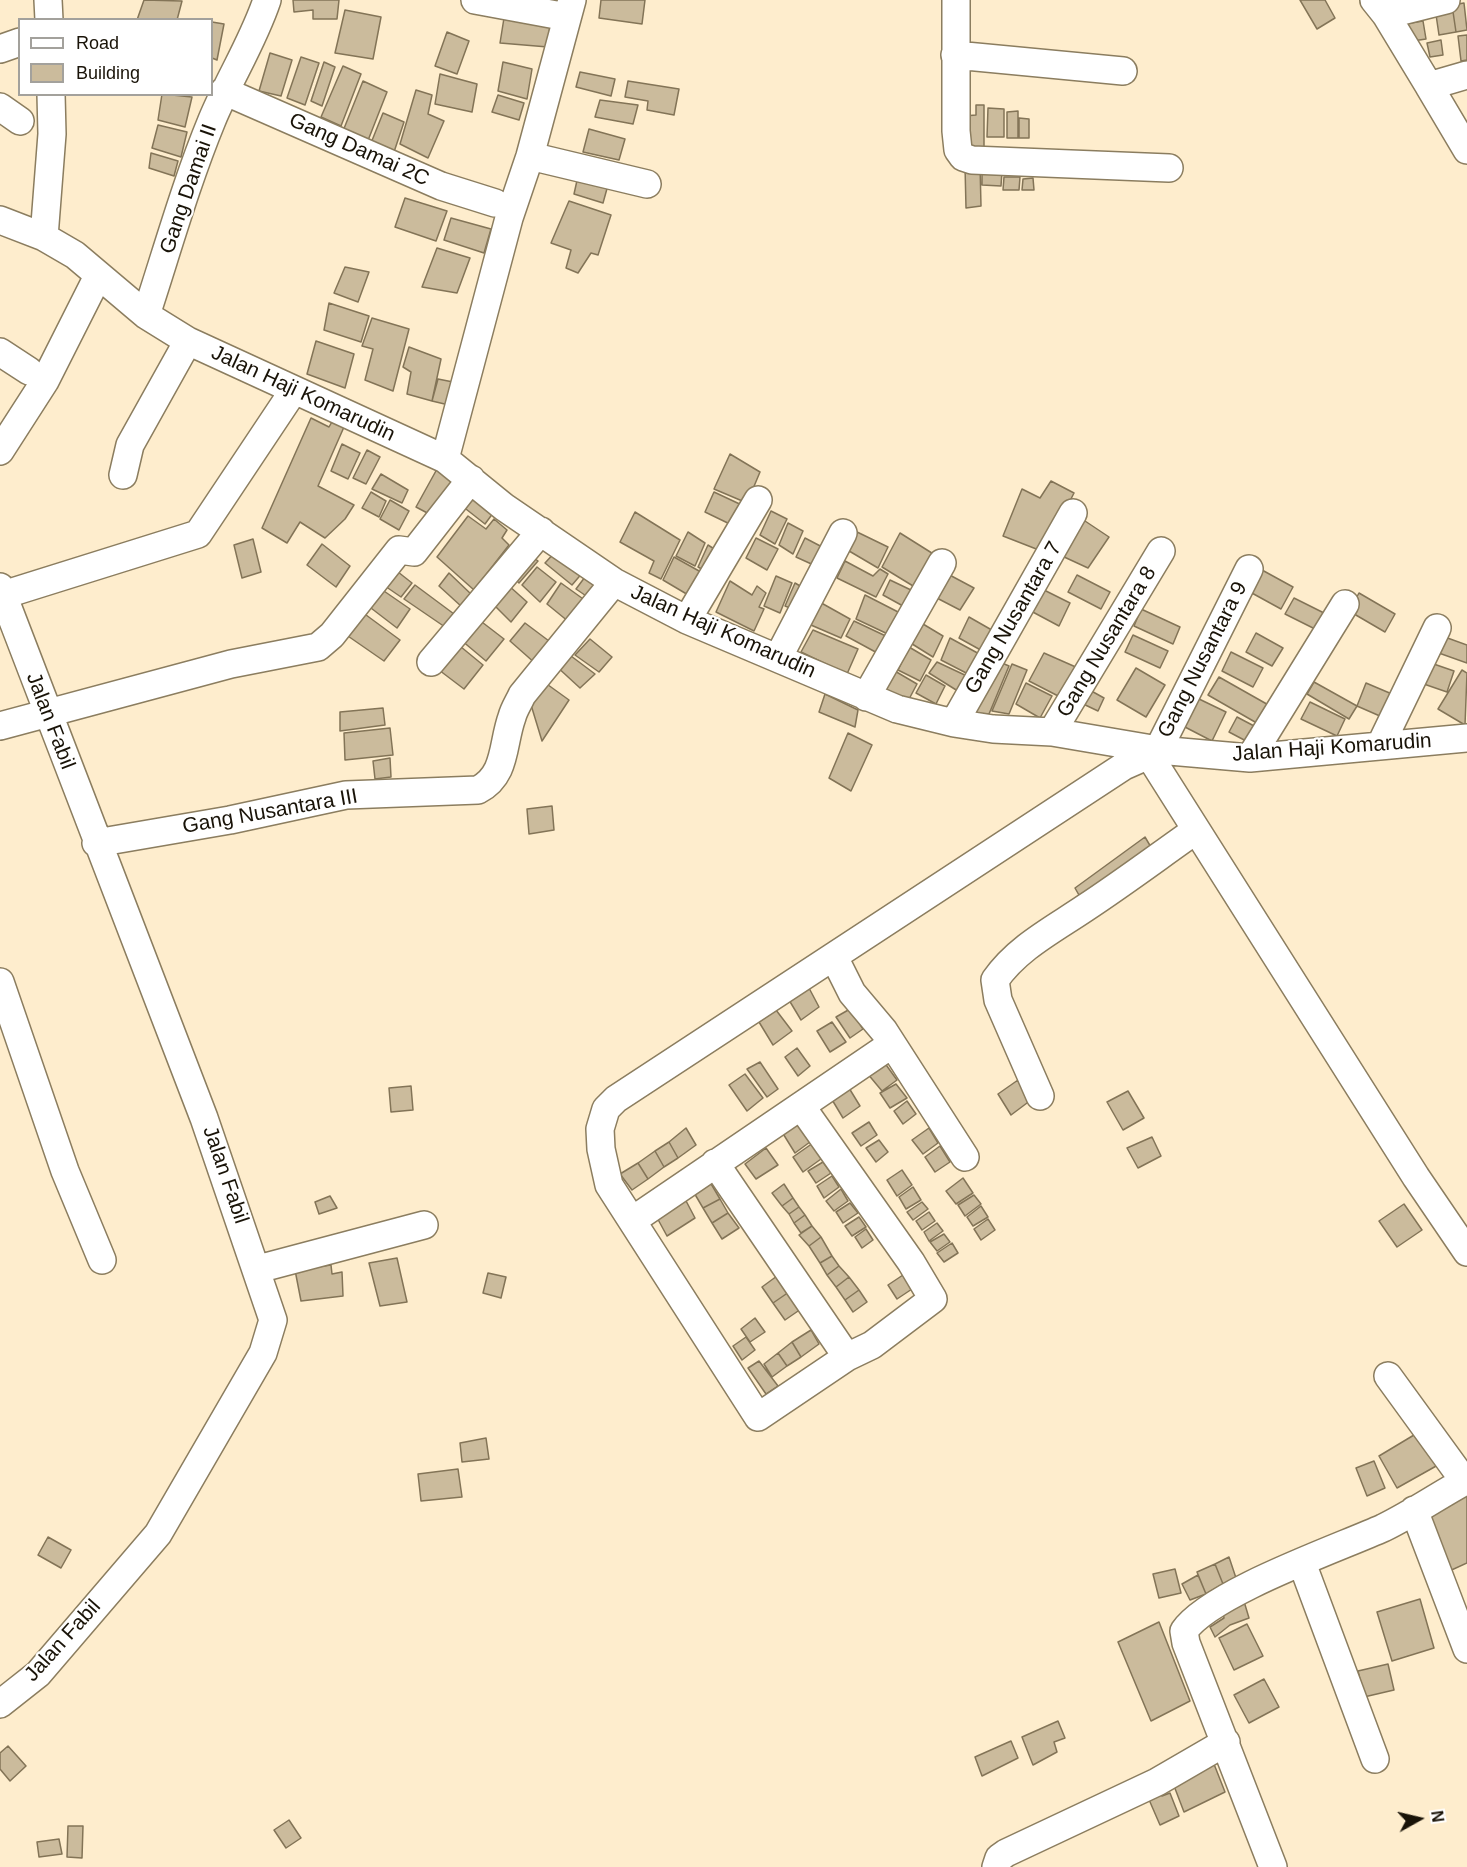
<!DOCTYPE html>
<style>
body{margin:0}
#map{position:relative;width:1467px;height:1867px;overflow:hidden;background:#feedcd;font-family:Arial,sans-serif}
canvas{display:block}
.legend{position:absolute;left:18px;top:18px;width:195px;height:78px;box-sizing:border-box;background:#fff;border:2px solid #a3a19c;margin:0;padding:8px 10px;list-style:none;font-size:18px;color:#191308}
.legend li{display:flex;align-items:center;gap:12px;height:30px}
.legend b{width:30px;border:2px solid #a3a19c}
.north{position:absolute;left:1389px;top:1789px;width:60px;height:60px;-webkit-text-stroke:4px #fff;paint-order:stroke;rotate:82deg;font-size:16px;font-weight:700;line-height:24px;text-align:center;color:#191308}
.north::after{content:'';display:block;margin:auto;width:21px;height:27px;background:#191308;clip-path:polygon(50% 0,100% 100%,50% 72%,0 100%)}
</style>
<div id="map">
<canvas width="1467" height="1867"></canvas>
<ul class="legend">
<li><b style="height:8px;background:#fff"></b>Road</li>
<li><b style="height:16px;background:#cbbb9c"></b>Building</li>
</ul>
<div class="north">N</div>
</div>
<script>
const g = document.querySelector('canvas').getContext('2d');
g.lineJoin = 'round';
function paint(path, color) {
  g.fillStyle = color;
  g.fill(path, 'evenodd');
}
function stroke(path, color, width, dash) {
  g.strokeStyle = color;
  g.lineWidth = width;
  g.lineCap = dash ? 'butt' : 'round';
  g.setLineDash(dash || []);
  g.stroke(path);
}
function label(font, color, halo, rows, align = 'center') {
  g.font = font + ' Arial,sans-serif';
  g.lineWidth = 4.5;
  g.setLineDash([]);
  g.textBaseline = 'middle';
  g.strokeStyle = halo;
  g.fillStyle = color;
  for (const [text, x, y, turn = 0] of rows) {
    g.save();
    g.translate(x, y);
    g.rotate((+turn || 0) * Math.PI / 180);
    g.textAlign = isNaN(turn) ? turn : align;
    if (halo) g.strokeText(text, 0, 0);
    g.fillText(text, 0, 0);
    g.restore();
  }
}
const building = new Path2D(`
 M144,0l38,1 -5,19h-40z
 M293,0h46l-2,19h-24v-9l-19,2z
 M601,0h44l-3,24 -43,-6z
 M1300,0h25l10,18 -18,11z
 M1464,3l3,27 -11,2 -4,-27z
 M1452,5l4,27 -17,3 -4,-27z
 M345,10l36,7 -8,42 -38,-6z
 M504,18l46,5 -2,24 -48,-4z
 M1423,21l3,18 -20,3 -2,-18z
 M212,22l12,2 -7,36 -5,-2z
 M447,32l22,9 -12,33 -22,-8z
 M1467,35v25l-6,1 -3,-25z
 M1441,40l2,15 -13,2 -3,-14z
 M270,53l22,7 -11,36 -22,-5z
 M301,57l18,6 -14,42 -18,-7z
 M324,62l11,5 -13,39 -11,-5z
 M503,62l29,7 -5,30 -29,-8z
 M343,66l18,8 -20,52 -20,-9z
 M580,72l35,7 -4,17 -35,-9z
 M440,74l37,10 -5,28 -37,-8z
 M363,81l24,11 -20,51 -24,-12z
 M628,81l51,8 -5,26 -27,-5 1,-9 -23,-4z
 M416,90l16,5 -4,19 16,7 -16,37 -28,-14z
 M162,94l30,3 -7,30 -27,-7z
 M498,95l26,8 -5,17 -27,-8z
 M600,100l38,5 -5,19 -38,-7z
 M976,105h8v45l-19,1 -1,-35 12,-1z
 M988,108l16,1v28h-17z
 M1018,111v27h-11v-26z
 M383,113l21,9 -11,33 -22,-12z
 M1019,118l10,1v19h-10z
 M158,125l29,7 -6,25 -29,-9z
 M589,129l36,10 -6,21 -36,-8z
 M151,153l27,8 -4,15 -25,-8z
 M980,165l1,41 -15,2 -1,-42z
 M982,171h20l-1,15 -19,-1z
 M578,176l30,9 -5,18 -29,-9z
 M1004,177h16l-1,13h-16z
 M1033,178l1,12h-12l1,-11z
 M405,198l42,13 -11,30 -41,-14z
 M569,201l42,14 -13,40 -7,-2 -13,20 -12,-5 5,-18 -20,-7z
 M451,218l40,11 -7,24 -40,-13z
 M437,248l33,10 -13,35 -35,-6z
 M345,267l24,5 -11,30 -24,-9z
 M329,303l40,13 -8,26 -37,-12z
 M372,318l37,11 -16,62 -28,-11 8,-31 -11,-3z
 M316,341l38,13 -9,34 -38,-14z
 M409,347l32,12 -9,42 -25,-7 4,-22 -8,-5z
 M438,379l20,4 -5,23 -21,-5z
 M311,418l18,9 4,-7 11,7 -26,59 36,19 -9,14 -20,19 -25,-16 -13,21 -25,-15z
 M342,444l18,9 -12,26 -17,-8z
 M367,450l13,7 -14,27 -13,-6z
 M730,454l30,18 -13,31 -33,-14z
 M437,469l18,11 -22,36 -17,-9z
 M381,474l27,16 -6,13 -30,-14z
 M1051,481l23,12 -30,59 -41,-16 19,-47 18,9z
 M468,488l28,21 -11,15 -28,-22z
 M371,492l15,9 -7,16 -17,-9z
 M714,492l32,15 -10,20 -31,-15z
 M390,500l19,11 -10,19 -19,-11z
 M771,511l16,8 -12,25 -15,-9z
 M635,512l45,28 -19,39 -12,-6 5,-12 -34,-19z
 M468,516l18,13 8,-10 13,11 -5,8 7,7 -35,45 -37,-33z
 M1082,519l27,18 -21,31 -26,-12z
 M788,523l15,8 -10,23 -14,-9z
 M855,531l33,16 -10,21 -34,-20z
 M688,532l17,11 -10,23 -19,-10z
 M900,533l35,22 -17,34 -36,-22z
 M756,538l22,11 -11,21 -21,-12z
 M805,538l21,11 -8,18 -22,-10z
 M253,539l8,33 -19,6 -8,-33z
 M322,544l28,22 -14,21 -29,-22z
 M708,545l14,9 -11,20 -13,-7z
 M557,550l27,21 -12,14 -27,-22z
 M526,552l12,9 -19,22 -10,-10z
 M674,557l34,19 -13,23 -32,-19z
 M845,561l28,15 7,-7 8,5 -12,23 -39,-19z
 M537,567l19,15 -16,20 -18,-17z
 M393,568l19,15 -11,14 -19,-13z
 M1262,570l31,17 -12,22 -31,-17z
 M944,572l30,16 -14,22 -27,-14z
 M449,573l23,22 -10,12 -23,-21z
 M1077,575l33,17 -9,17 -33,-17z
 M776,576l16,7 -12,30 -16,-7z
 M585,577l19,12 -9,13 -19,-13z
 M890,580l21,10 -8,16 -20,-11z
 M730,581l22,14 5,-9 9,7 -7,14 5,2 -10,22 -38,-19z
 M561,583l25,18 -17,21 -22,-18z
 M795,583l12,7 -9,21 -13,-5z
 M415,585l39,29 -9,13 -41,-28z
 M508,585l19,17 -16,20 -18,-18z
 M1040,588l30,15 -11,23 -30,-16z
 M381,589l29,20 -13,19 -30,-23z
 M1359,593l36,21 -10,18 -36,-21z
 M865,595l37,19 -10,22 -36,-17z
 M1294,598l30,15 -9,16 -30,-15z
 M816,600l34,19 -9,19 -37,-16z
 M1141,609l39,18 -7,17 -39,-18z
 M362,612l38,28 -16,21 -39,-27z
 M969,617l28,16 -11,20 -27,-15z
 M913,618l30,18 -10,21 -32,-20z
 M478,619l26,20 -18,22 -25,-21z
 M854,621l36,17 -9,17 -35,-19z
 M525,623l28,21 -17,20 -26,-23z
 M813,630l45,19 -11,25 -46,-22z
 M1256,633l27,15 -11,18 -26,-14z
 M1133,635l35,16 -8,17 -35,-16z
 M1442,636l25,9v18l-31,-11z
 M950,638l33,18 -11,20 -31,-16z
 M590,639l22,18 -13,15 -24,-17z
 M455,642l28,23 -19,24 -29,-22z
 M909,647l22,13 -11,21 -22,-11z
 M1231,652l32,16 -10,19 -31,-16z
 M567,653l28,21 -15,14 -25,-23z
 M1044,653l34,15 -14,31 -35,-18z
 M995,660l14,6 -20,48 -23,-1z
 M1425,661l29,10 -7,21 -29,-10z
 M937,662l32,15 -8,16 -32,-20z
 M1012,664l15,6 -18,44 -17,-3z
 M888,667l29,17 -10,19 -28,-15z
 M1136,668l29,17 -19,32 -29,-17z
 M1462,670l5,3 -2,52 -27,-16z
 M926,675l19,11 -9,18 -20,-11z
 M1219,677l53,30 -10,19 -54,-31z
 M544,682l25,18 -27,41 -14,-46z
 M1314,682l43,24 -8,13 -42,-25z
 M1026,683l26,13 -12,22 -24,-14z
 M1366,683l33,14 -10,23 -32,-14z
 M1086,688l18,10 -6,13 -19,-9z
 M825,694l33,16 -3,17 -36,-15z
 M1197,698l29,14 -14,29 -29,-15z
 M1310,702l35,17 -8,17 -36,-17z
 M383,708l2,17 -45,6v-19z
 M1237,717l19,10 -8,15 -19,-10z
 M390,728l3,27 -48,5 -1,-27z
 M848,733l24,12 -21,46 -22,-13z
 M390,758l1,19 -16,2 -2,-18z
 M552,806l2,24 -25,4 -2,-25z
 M1145,837l10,17 -71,50 -9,-16z
 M809,988l10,19 -18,13 -12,-20z
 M850,1009l13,20 -13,9 -14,-21z
 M776,1010l16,21 -19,14 -14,-23z
 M832,1022l14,20 -16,10 -13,-21z
 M797,1048l13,18 -12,10 -13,-19z
 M760,1062l18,27 -11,8 -20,-28z
 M884,1062l13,18 -15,11 -15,-18z
 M745,1074l18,24 -16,13 -18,-26z
 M1018,1080l13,20 -20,15 -13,-21z
 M896,1084l11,14 -17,10 -10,-15z
 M411,1086l2,24 -22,2 -2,-24z
 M849,1088l11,18 -17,12 -12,-20z
 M1128,1091l16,27 -21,12 -16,-28z
 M907,1101l9,13 -13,10 -9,-13z
 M801,1119l13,20 -19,14 -13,-21z
 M869,1122l8,13 -16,11 -9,-13z
 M686,1128l10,17 -18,13 -9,-16z
 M929,1128l9,15 -15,11 -11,-14z
 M1152,1137l9,19 -23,12 -11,-20z
 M879,1140l9,12 -12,10 -10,-14z
 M669,1142l9,16 -14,9 -9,-16z
 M813,1143l8,16 -18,13 -10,-15z
 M940,1146l10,16 -15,10 -10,-15z
 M766,1148l12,17 -22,14 -11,-15z
 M655,1151l9,16 -16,12 -10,-16z
 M823,1162l8,11 -15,10 -8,-12z
 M638,1163l10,16 -16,11 -12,-16z
 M902,1170l10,15 -15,11 -10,-16z
 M832,1176l7,11 -15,11 -7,-12z
 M963,1178l10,15 -17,11 -10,-13z
 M710,1182l10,17 -17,9 -10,-17z
 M784,1184l9,14 -11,8 -10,-13z
 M913,1187l8,13 -15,9 -7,-12z
 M841,1189l7,12 -14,10 -8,-10z
 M974,1195l7,9 -16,12 -7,-11z
 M330,1196l7,12 -18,6 -4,-12z
 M684,1197l11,21 -28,18 -12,-22z
 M793,1198l6,9 -10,7 -7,-8z
 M720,1199l8,14 -16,10 -9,-15z
 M922,1202l6,7 -15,11 -6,-8z
 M850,1203l8,10 -15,10 -7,-11z
 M1404,1204l18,26 -25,17 -18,-26z
 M981,1206l7,11 -15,9 -6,-9z
 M799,1207l6,8 -11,8 -5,-9z
 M929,1212l6,9 -13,9 -6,-9z
 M728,1213l11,15 -17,11 -10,-16z
 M805,1215l7,11 -11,7 -7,-10z
 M859,1217l7,10 -14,9 -7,-10z
 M988,1219l7,11 -14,10 -7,-11z
 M937,1223l6,8 -14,10 -5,-9z
 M812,1226l9,11 -12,9 -10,-11z
 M866,1229l7,11 -11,8 -7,-11z
 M944,1234l6,8 -13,9 -7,-9z
 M821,1237l11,19 -12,7 -11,-17z
 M952,1243l6,10 -14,9 -7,-9z
 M832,1256l7,10 -12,9 -7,-12z
 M397,1258l10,44 -27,4 -11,-43z
 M331,1265l1,9 10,-2 1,24 -42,5 -6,-31z
 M839,1266l10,11 -13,10 -9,-12z
 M488,1273l18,4 -5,21 -18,-5z
 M903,1275l9,14 -15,10 -9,-14z
 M777,1276l12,16 -16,11 -11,-16z
 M849,1277l10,13 -14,10 -9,-13z
 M859,1290l8,12 -14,10 -8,-12z
 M789,1292l12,17 -16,11 -12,-17z
 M755,1318l10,14 -15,10 -9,-13z
 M811,1330l8,14 -18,13 -9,-15z
 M746,1337l9,13 -13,10 -9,-14z
 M792,1342l9,15 -14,9 -9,-13z
 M778,1353l9,13 -15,11 -8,-13z
 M759,1361l19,25 -12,8 -18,-26z
 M1419,1432l19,33 -41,23 -18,-32z
 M486,1438l3,21 -27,3 -2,-19z
 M1374,1461l11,27 -18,8 -11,-28z
 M458,1469l4,28 -41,4 -3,-27z
 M1467,1494v69l-22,10 -27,-55z
 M48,1537l23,13 -10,18 -23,-13z
 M1229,1557l7,21 -13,6 -8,-20z
 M1215,1564l8,20 -17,10 -9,-22z
 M1175,1569l6,24 -22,5 -6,-24z
 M1198,1575l8,19 -16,6 -8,-16z
 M1243,1598l6,20 -19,7 -15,12 -5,-10 14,-9 -2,-10z
 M1420,1599l14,49 -42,13 -15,-49z
 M1159,1622l31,79 -39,20 -33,-79z
 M1247,1624l16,32 -29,14 -15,-32z
 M1388,1664l6,26 -30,7 -6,-26z
 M1264,1679l15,28 -30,16 -15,-28z
 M1058,1721l7,17 -11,4 3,10 -24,13 -11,-28z
 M1011,1741l7,17 -36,18 -7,-19z
 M8,1746l18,20 -16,15 -10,-12v-16z
 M1212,1759l13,33 -41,20 -13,-34z
 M1157,1790l5,6 8,-3 9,23 -19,9 -13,-30z
 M289,1820l12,18 -15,10 -12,-18z
 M68,1826h15l-1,32 -15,-1z
 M59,1839l3,15 -23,3 -2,-15z`);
const minor = new Path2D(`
 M48,0l1,20
 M475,0l92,17
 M956,0v131l2,19 5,7 9,3 197,8
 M1374,0l12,15 43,71 38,-11
 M1386,15l60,-15
 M0,49l20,-7
 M955,55l168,16
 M1429,86l38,64
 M224,91l217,95 54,17
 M0,107l20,14
 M530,156l117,28
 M0,220l44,17 31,18 71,60 42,26 257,118 59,48 110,75 73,38 210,89 57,14 39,6 59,3 106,18 92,8 217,-20
 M44,237l8,-103 -1,-40
 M146,315c21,-64 40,-132 66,-195 17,-41 41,-78 55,-120
 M0,352l29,19
 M0,451l45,-70 53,-105
 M445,459l64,-241 21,-62 42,-156
 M123,475l7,-30 58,-104
 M1249,569l-91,181 -9,5 267,422 51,75
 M0,587l204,531 69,202 -10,33 -105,181 -120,140 -38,30
 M3,595l195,-61 96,-144
 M687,620l71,-120
 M778,658l65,-125
 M431,662l110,-131
 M866,697l76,-134
 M954,723l119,-210
 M0,726l231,-62 87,-17 14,-12 67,-85 15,2 57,-73
 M1052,732l109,-181
 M1380,746l57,-118
 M1250,758l95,-154
 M96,843l134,-23 116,-25 132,-5c29,-15 24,-46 34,-73 2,-8 7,-15 10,-22l92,-113
 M834,957l18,36 32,38 81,126
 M0,982l65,189 37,89
 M1040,1096l-42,-96 -3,-20c22,-32 59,-51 90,-72 38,-25 74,-52 111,-78
 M715,1163l132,194 25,-12 61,-46 -22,-37 -110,-156
 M633,1220l259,-176
 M258,1269l166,-44
 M847,1357l-89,60 -149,-232 -8,-36 -1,-20 6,-20 10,-10 508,-333 25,-11
 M1388,1376l77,106
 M1414,1510l53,139
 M1302,1563l73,196
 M996,1867l3,-9 7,-5 151,-71 69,-40
 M1273,1867l-87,-224 -2,-12c26,-38 152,-82 199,-103 29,-14 56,-33 84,-48`);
const streetNames = [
 ["Gang Damai 2C",359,150,24],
 ["Gang Damai II",189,189,-71],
 ["Jalan Haji Komarudin",303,394,25],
 ["Gang Nusantara 7",1014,618,-60],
 ["Jalan Haji Komarudin",723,632,24],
 ["Gang Nusantara 8",1107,642,-59],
 ["Gang Nusantara 9",1203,660,-63],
 ["Jalan Fabil",50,721,69],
 ["Jalan Haji Komarudin",1332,748,-4],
 ["Gang Nusantara III",270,812,-10],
 ["Jalan Fabil",225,1175,71],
 ["Jalan Fabil",63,1641,-48]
];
paint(building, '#cbbb9c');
stroke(building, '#837457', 1.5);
stroke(minor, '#8b7d5f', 30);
stroke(minor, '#fff', 27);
label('21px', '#191308', '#fff', streetNames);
</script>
